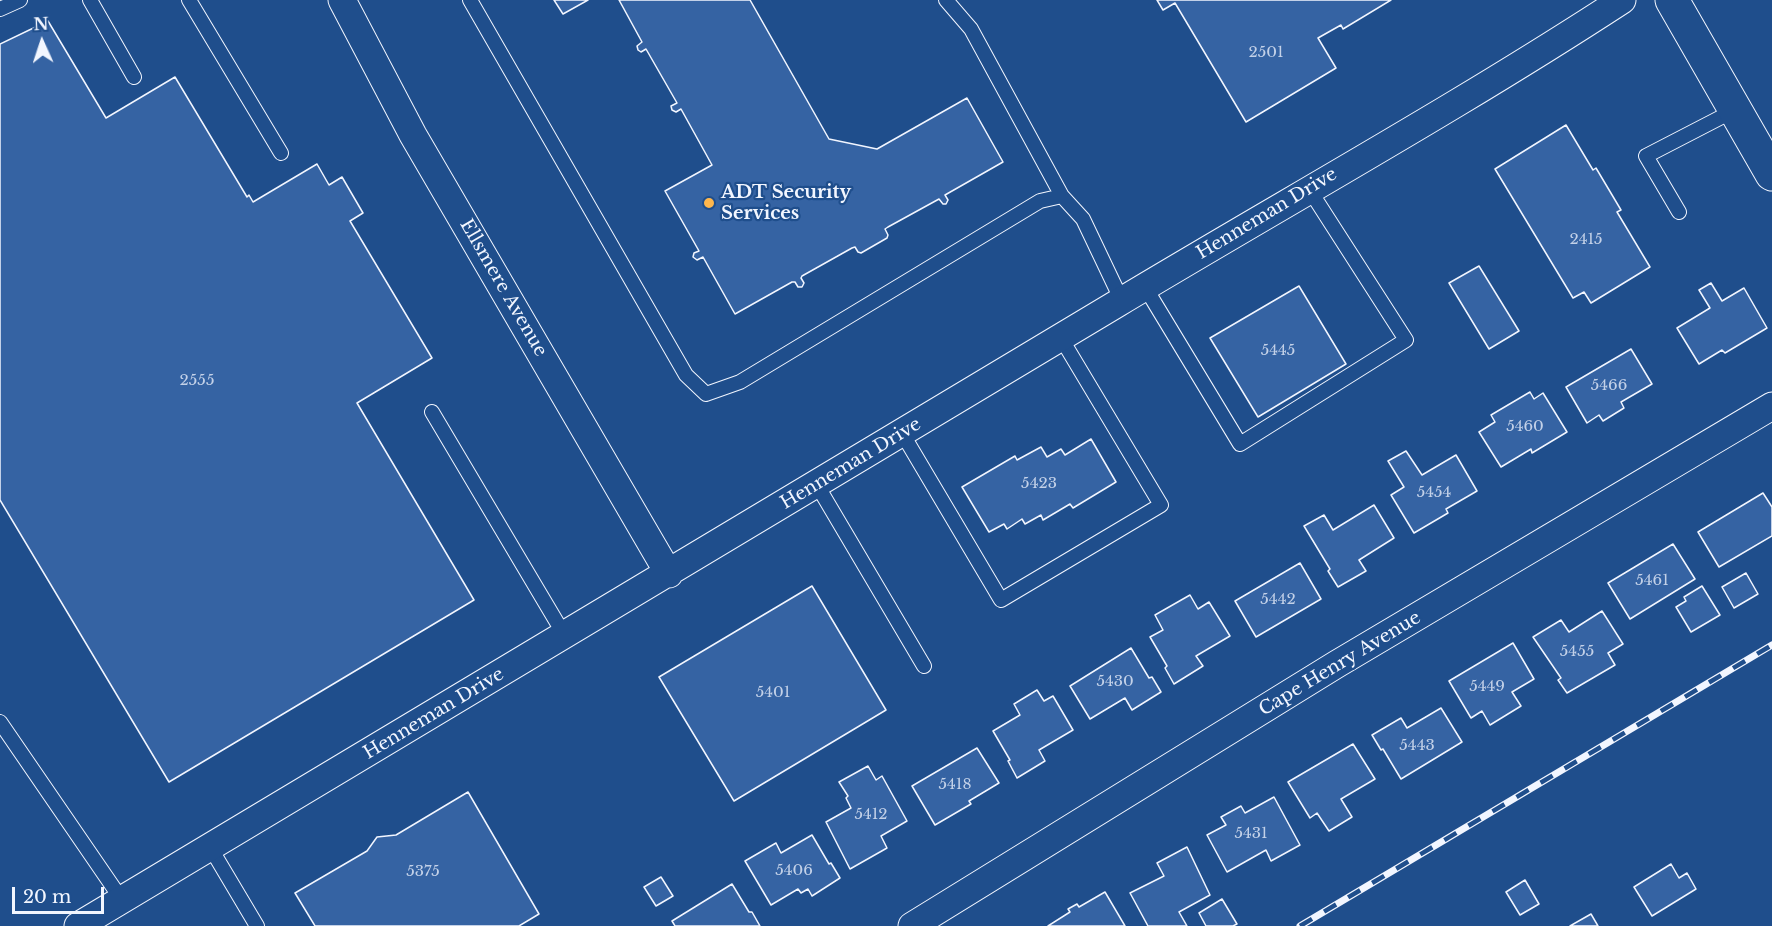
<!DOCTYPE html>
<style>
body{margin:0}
#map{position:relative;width:1772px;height:926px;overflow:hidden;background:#1f4e8c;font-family:"Libre Baskerville",serif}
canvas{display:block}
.north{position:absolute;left:12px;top:12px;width:60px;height:60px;-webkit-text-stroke:4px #1f4e8c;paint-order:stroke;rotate:357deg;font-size:16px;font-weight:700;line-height:24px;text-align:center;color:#f2f6ff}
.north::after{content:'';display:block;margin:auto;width:21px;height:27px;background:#f2f6ff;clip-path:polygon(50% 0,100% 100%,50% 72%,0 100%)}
.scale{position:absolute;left:12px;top:887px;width:92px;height:27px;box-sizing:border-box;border:3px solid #f2f6ff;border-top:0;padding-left:8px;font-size:18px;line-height:21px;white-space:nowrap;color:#f2f6ff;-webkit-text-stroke:4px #1f4e8c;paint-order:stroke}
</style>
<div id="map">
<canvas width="1772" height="926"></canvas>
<div class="north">N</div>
<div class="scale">20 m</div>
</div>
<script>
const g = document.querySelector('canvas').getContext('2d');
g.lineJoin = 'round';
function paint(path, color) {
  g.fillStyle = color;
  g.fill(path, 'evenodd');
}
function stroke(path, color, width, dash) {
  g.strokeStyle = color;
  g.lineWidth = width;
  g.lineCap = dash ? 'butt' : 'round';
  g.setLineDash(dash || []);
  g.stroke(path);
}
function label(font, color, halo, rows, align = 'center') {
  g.font = font + ' "Libre Baskerville",serif';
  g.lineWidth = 4.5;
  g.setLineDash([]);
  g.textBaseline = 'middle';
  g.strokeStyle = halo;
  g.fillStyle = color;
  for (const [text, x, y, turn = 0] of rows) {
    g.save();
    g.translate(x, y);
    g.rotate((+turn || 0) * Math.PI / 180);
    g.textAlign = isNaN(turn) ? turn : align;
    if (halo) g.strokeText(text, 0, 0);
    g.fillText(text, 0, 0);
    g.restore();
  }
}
const building = new Path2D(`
 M554,0h34l-25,14z
 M619,0h131l79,139 48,10 90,-51 36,64 -58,33 3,5 -2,4h-3l-4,-5 -51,28 -3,2 3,6 -1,3 -26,15 -3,-1 -3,-5 -3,1 -50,28 -1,2 3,5 -2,4h-4l-3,-5h-3l-57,32 -32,-57 -6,3 -4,-3 1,-4 5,-2 -34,-60 47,-26 -31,-56 -5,3 -4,-2 -1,-4 6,-3 -31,-54 -5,3 -3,-2 -1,-4 5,-4z
 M1157,0h234l-48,29 -2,-4 -23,13 18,30 -90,54 -71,-119 -12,7z
 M48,21l58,97 69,-41 72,120 2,-2 4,7 64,-38 12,21 13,-8 21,36 -13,8 82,137 -75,45 117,197 -305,182 -169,-282v-456z
 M1566,125l27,45 3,-2 25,42 -4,2 33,55 -59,36 -7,-11 -11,6 -78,-129z
 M1479,266l40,65 -30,18 -40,-66z
 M1711,283l11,18 22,-13 23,40 -42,25 -3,-3 -23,14 -22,-36 33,-20 -11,-18z
 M1299,286l47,78 -88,53 -48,-79z
 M1631,349l21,35 -31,18 3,6 -21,13 -4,-6 -12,8 -21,-36z
 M1530,392l4,7 9,-6 24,39 -35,21 -1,-4 -30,18 -22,-35 16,-10 -4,-7z
 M1091,439l25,43 -43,26 -3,-4 -27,16 -2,-5 -16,9 -3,-5 -15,10 -3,-5 -15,8 -27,-45 53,-31 2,4 24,-13 6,10 14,-8 4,6z
 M1406,451l16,24 34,-20 21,36 -31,18 2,4 -34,20 -23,-38 13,-8 -16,-26z
 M1763,493l9,14v29l-53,31 -21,-35z
 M1374,505l20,33 -35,22 7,11 -28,16 -10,-16 2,-2 -26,-43 20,-11 9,15z
 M1673,544l22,35 -65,40 -22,-36z
 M1300,563l21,36 -65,38 -21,-36z
 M1746,573l12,21 -24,14 -12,-21z
 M812,586l74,124 -152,91 -75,-124z
 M1702,586l18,29 -29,17 -15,-25 10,-6 -2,-4z
 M1190,595l8,14 11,-7 21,34 -34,20 7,10 -29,18 -9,-16 2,-2 -17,-29 13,-7 -8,-15z
 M1602,611l21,33 -15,9 7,12 -48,28 -9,-13 3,-2 -28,-41 28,-17 8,12z
 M1513,643l21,36 -22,13 9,14 -31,19 -8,-14 -11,7 -22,-37z
 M1131,648l18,30 3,-1 9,15 -29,18 -7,-12 -35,21 -20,-33z
 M1037,690l7,11 9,-5 20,34 -34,20 6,11 -28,17 -9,-17 2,-1 -17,-29 27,-16 -6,-11z
 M1441,708l21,34 -61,37 -18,-30 -2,1 -9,-15 29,-17 6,10z
 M1353,744l22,35 -34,20 11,18 -23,14 -12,-18 -7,5 -22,-36z
 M977,748l22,35 -30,18 2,3 -36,21 -23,-39z
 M868,766l8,14 6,-4 25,45 -26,15 6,12 -37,21 -24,-47 25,-14 -5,-10 2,-2 -9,-14z
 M468,792l71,122 -20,12h-204l-20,-33 72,-42 10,-14 19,-2z
 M1274,797l26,48 -29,16 -5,-11 -39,22 -20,-37 19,-10 -5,-8 20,-11 4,7z
 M812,835l17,29 2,-1 9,15 -28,18 -4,-7 -7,4 -3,-4 -27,16 -26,-44 31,-18 5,10z
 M1187,847l23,48 -31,17 8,14h-39l-18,-33 34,-17 -7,-13z
 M1671,864l8,14 8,-5 9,16 -44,27 -18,-29z
 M661,877l12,19 -17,10 -12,-19z
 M1525,880l14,24 -19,11 -14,-23z
 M732,884l17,28h3l8,14h-85l-3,-5z
 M1105,892l20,34h-77l22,-14 -2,-3 9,-5 2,3z
 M1222,899l15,25 -4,2h-27l-7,-13z
 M1591,914l7,12h-28z`);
const service = new Path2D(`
 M90,0l44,77
 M189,0l92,153
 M470,0l216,375 20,19 34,-12 300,-181 22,-5 21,23 39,82
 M946,0l25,29 91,167
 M0,9l20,-9
 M1679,212l-33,-56 89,-46
 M1145,287l95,157 166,-104 -97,-151
 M432,412l133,224
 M902,433l99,167 160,-95 -100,-167
 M817,485l107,181
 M0,722l122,178
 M210,847l47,79`);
const minor = new Path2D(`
 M342,0l71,135 256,439
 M78,926c348,-206 694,-415 1040,-623 168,-101 340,-196 504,-303
 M912,926l425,-262 435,-258`);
const tertiary = new Path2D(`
 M1672,0l100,174`);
const rail = new Path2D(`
 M1300,926l472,-281`);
const markers = [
 [709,203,6,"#ffb74d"]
];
const numberNames = [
 ["2501",1266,53],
 ["2415",1586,240],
 ["5445",1278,351],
 ["2555",197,381],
 ["5466",1609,386],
 ["5460",1525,427],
 ["5423",1039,484],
 ["5454",1434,493],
 ["5461",1652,581],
 ["5442",1278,600],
 ["5455",1577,652],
 ["5430",1115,682],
 ["5449",1487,687],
 ["5401",773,693],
 ["5443",1417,746],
 ["5418",955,785],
 ["5412",871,815],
 ["5431",1251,834],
 ["5406",794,871],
 ["5375",423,872]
];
const poiNames = [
 ["ADT Security",721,193],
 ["Services",721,214]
];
const streetNames = [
 ["Henneman Drive",1267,214,-31],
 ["Ellsmere Avenue",503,288,60],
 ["Henneman Drive",851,464,-31],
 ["Cape Henry Avenue",1340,664,-31],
 ["Henneman Drive",434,714,-31]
];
paint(building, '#3563a3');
stroke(building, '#f2f6ff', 1.5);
stroke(service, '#f2f6ff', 16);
stroke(minor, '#f2f6ff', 29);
stroke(tertiary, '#f2f6ff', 35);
stroke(service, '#1f4e8c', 14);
stroke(minor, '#1f4e8c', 27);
stroke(tertiary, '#1f4e8c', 33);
stroke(rail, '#f2f6ff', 7);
stroke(rail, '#1f4e8c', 4.5, [14]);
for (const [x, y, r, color] of markers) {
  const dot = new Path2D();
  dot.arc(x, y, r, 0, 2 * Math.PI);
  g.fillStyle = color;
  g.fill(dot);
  stroke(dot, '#1f4e8c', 2);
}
label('15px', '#c3d1e8', null, numberNames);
label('bold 18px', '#f2f6ff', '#1f4e8c', poiNames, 'left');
label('18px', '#f2f6ff', '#1f4e8c', streetNames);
</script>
